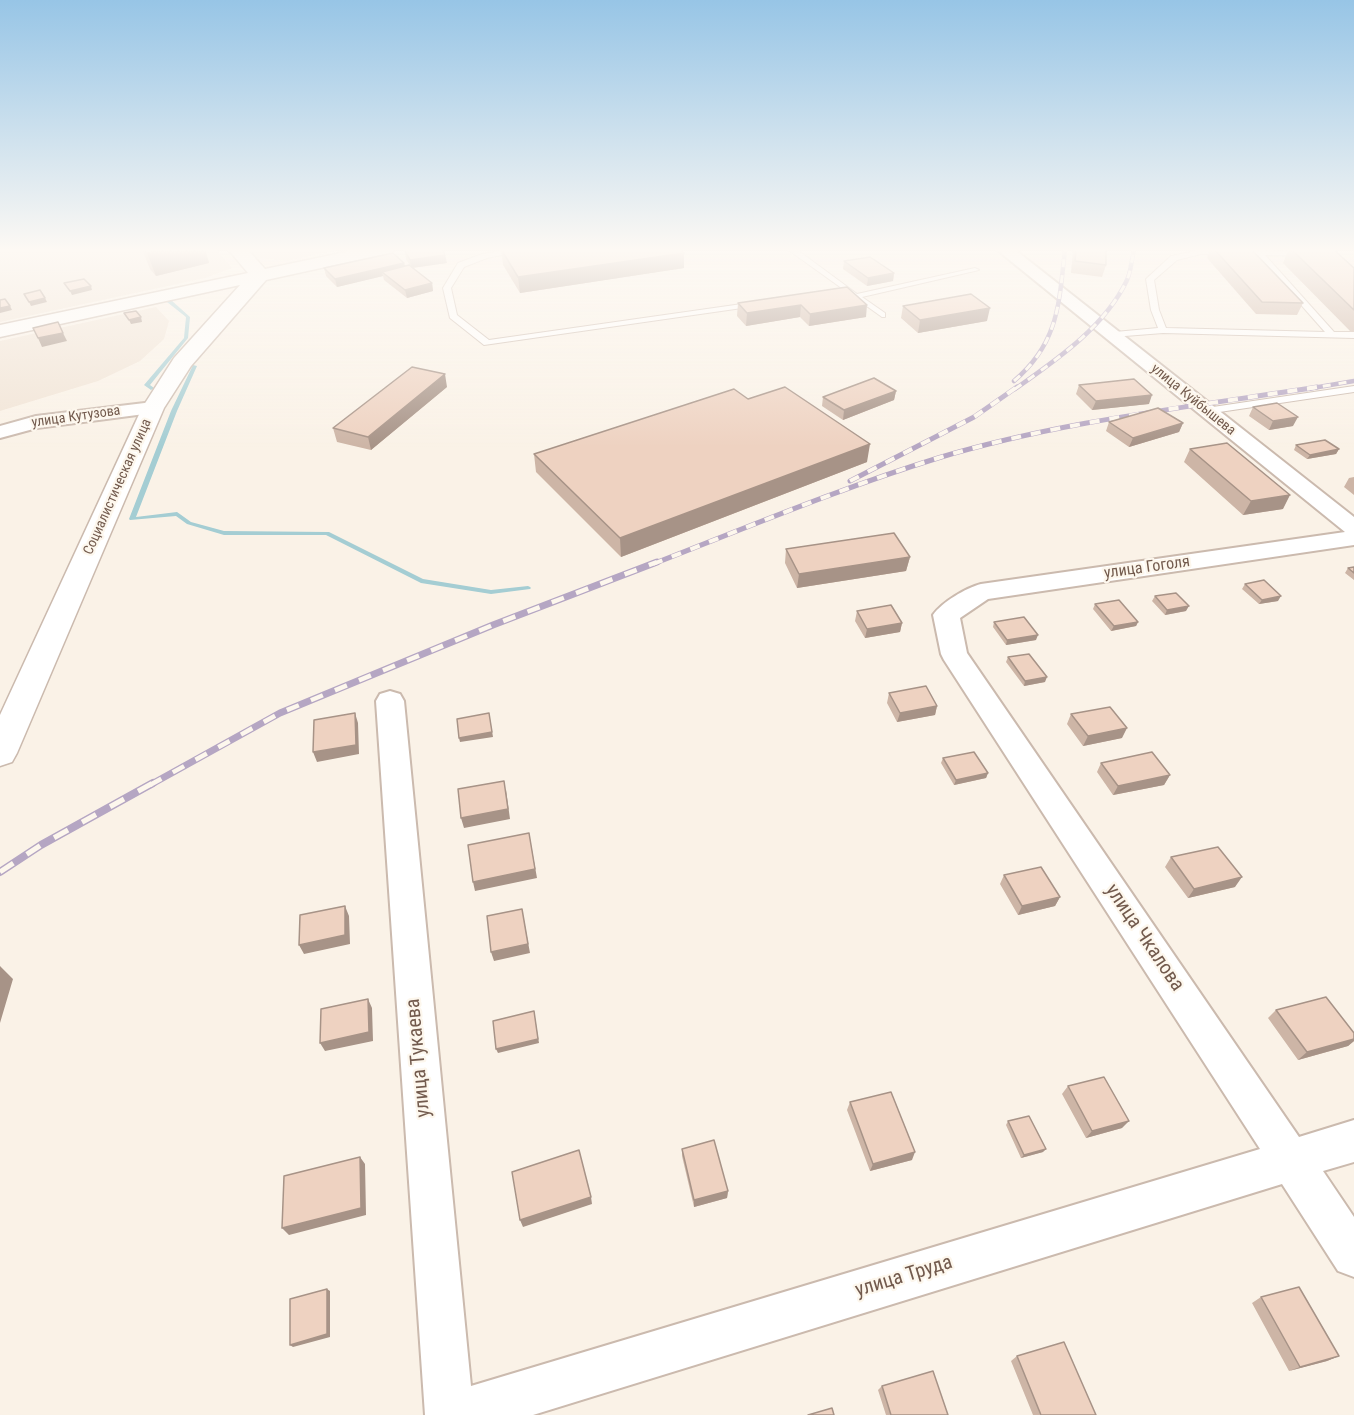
<!DOCTYPE html>
<meta charset="utf-8">
<style>
body{margin:0}
canvas{display:block;background:#faf2e7}
</style>
<canvas width="1354" height="1415"></canvas>
<script>
const g = document.querySelector('canvas').getContext('2d');
g.lineJoin = 'round';
function paint(path, color) {
  g.fillStyle = color;
  g.fill(path, 'evenodd');
}
function stroke(path, color, width, dash) {
  g.strokeStyle = color;
  g.lineWidth = width;
  g.lineCap = dash ? 'butt' : 'round';
  g.setLineDash(dash || []);
  g.stroke(path);
}
function label(font, color, halo, rows, align = 'center') {
  g.font = font + ' "Roboto Condensed",sans-serif';
  g.lineWidth = 4.5;
  g.setLineDash([]);
  g.textBaseline = 'middle';
  g.strokeStyle = halo;
  g.fillStyle = color;
  for (const [text, x, y, turn = 0] of rows) {
    g.save();
    g.translate(x, y);
    g.rotate((+turn || 0) * Math.PI / 180);
    g.textAlign = isNaN(turn) ? turn : align;
    if (halo) g.strokeText(text, 0, 0);
    g.fillText(text, 0, 0);
    g.restore();
  }
}
const residential = new Path2D(`
 M0,249h216l16,19 -27,10 -205,44z
 M249,249h94l-56,12 -31,-3z
 M156,307l13,14 -5,18 -24,22 -42,20 -98,30v-70z`);
const stream = new Path2D(`
 M167,300h4l19,17 -2,21 -38,47 4,3 -3,2 -7,-5 40,-47 2,-21 -19,-15z
 M193,365l4,1 -20,45 -41,106 41,-5 14,10 33,9 105,1 94,47 68,11 37,-4 2,1 1,1 -1,1 -39,5 -70,-11 -95,-48h-102l-37,-11 -11,-8 -46,4 -1,-1 42,-108z`);
const service = new Path2D(`
 M514,249h17l-44,9 -23,9 -13,21 6,27 32,25 267,-38 4,2 -4,2 -272,39 -34,-27 -7,-30 15,-25 24,-9z
 M787,249h9l61,45 118,-26 4,2 -117,27 23,16v4h-3z
 M1201,250l107,2v4h-3l-40,-1 69,77h20v6l-191,-5 -51,4v-4l3,-1 43,-4 -7,-18 -5,-31 25,-23zM1201,254l56,1 68,77 -159,-4 -7,-18 -5,-30 23,-20z
 M1354,386v6l-148,22 -5,-3 5,-3z`);
const minor = new Path2D(`
 M996,249h18l340,268v28l-366,54 -28,19 7,35 332,484 55,-17v42l-31,9 31,46v60l-16,-6 -56,-87 -749,231h-108l-49,-714 4,-7 10,-3 10,3 4,7 67,685 789,-237 -316,-489 -3,-6 -8,-39c9,-13 33,-27 48,-31l364,-52z
 M153,402l7,2 3,4 -3,4 -123,16 -37,10v-12l36,-10z`);
const tertiary = new Path2D(`
 M228,249h19l18,20 95,-20h34l-3,4 -6,1 -119,26 -75,86 -27,42 -147,345 -5,9 -12,4v-51l142,-307 32,-50 66,-73 -240,52v-12l248,-52z`);
const railFar3 = new Path2D(`
 M1014,381c45,-38 45,-78 51,-132
 M1015,389c41,-29 90,-62 112,-109 4,-9 5,-21 7,-31
 M1307,389l47,-8`);
const railFar2 = new Path2D(`
 M850,481l124,-64 43,-30
 M653,564c95,-37 188,-76 285,-106 123,-37 253,-51 379,-71`);
const railFar1 = new Path2D(`
 M150,785l130,-72 213,-88 164,-63`);
const rail = new Path2D(`
 M0,872l41,-27 112,-62`);
const wall = new Path2D(`
 M142,249h63l4,14 -53,13 -6,-7z
 M501,249l183,19 -164,25 -17,-28z
 M1073,249h33v16l-4,12 -31,-4z
 M1210,249h41l52,54 -6,12 -41,-1 -49,-56z
 M1289,249h44l21,19v64h-3l-68,-69z
 M405,251l42,12 -35,5 20,15 1,8 -26,7 -23,-18 -1,-4 -46,11 -11,-11 -2,-8 80,-5 1,3h5l-4,-7z
 M844,261l50,12 -1,8 -26,5 -24,-17z
 M847,287l19,30 -57,9 -9,-9 -54,9 -9,-10 1,-13z
 M903,306l84,15 -69,12 -17,-15z
 M1079,385l70,19 -57,6 -16,-16z
 M447,387l-76,63 -34,-8 -4,-14z
 M896,391l-2,9 -51,20 -21,-14 1,-9z
 M748,399l119,63 -246,95 -85,-85 -2,-18z
 M1253,407l40,19 -24,4 -20,-14z
 M1109,422l74,1 -4,9 -50,15 -23,-16z
 M1296,445l43,4 -3,5 -29,5 -13,-9z
 M1190,449l93,60 -40,6 -59,-53z
 M1354,477v18l-10,-8 5,-9z
 M786,549l124,8 -4,14 -109,17 -12,-25z
 M1354,567v13l-9,-7 3,-5z
 M1245,584l33,17 -19,3 -17,-15z
 M1155,596l31,15 -21,4 -13,-14z
 M1095,604l43,18 -2,4 -25,5 -18,-22z
 M857,611l45,12 -2,9 -35,6 -10,-17z
 M994,622l42,18 -30,5 -13,-18z
 M1008,657l37,25 -21,4 -18,-24z
 M889,693l48,13 -2,9 -38,7 -10,-19z
 M1071,714l51,24 -39,8 -16,-22z
 M943,758l45,15 -2,5 -32,7 -13,-22z
 M1101,763l69,12 -6,10 -51,10 -16,-23z
 M1171,857l64,30 -47,11 -23,-31z
 M1004,875l56,22 -5,9 -37,9 -18,-31z
 M1276,1010l78,23v8l-6,5 -50,14 -30,-42z
 M1068,1086l54,42 -36,10 -24,-44z
 M850,1102l62,58 -42,11 -23,-61z
 M1008,1121l35,31 -22,6 -15,-33z
 M682,1149l46,42 -1,7 -33,9 -12,-51z
 M1261,1297l78,59 -12,5 -38,10 -37,-68z
 M1017,1356l79,59h-63l-22,-54z
 M882,1386l66,29h-62l-8,-25z`);
const shadedWall = new Path2D(`
 M164,249h41l4,14 -53,13 -9,-23z
 M684,253v15l-164,25 -2,-16z
 M445,255l2,8 -36,5 -1,-8z
 M404,263l2,8 -24,1 1,4 -46,11 -2,-8z
 M894,273l-1,8 -26,5 1,-8z
 M432,283l1,8 -26,7 -2,-8z
 M91,286l1,4 -20,5 -2,-4z
 M45,298l2,4 -16,4 -2,-4z
 M801,305l-1,12 -54,9 1,-13z
 M867,305l-1,12 -57,9 1,-12z
 M10,306l2,4 -12,3v-5z
 M990,308l-3,13 -69,12 2,-13z
 M141,317l1,5 -11,2 -2,-4z
 M63,333l4,8 -25,6 -4,-9z
 M445,374l2,13 -76,63 -3,-13z
 M896,391l-2,9 -51,20 1,-10z
 M1152,395l-3,9 -57,6 4,-9z
 M1298,417l-5,9 -24,4 4,-9z
 M1183,423l-4,9 -50,15 4,-9z
 M870,444l-3,18 -246,95 -1,-19z
 M1339,449l-3,5 -29,5 3,-4z
 M1290,495l-7,14 -40,6 8,-14z
 M910,557l-4,14 -109,17 2,-14z
 M1281,596l-3,5 -19,3 3,-4z
 M1189,606l-3,5 -21,4 2,-5z
 M1138,622l-2,4 -25,5 3,-5z
 M902,623l-2,9 -35,6 2,-9z
 M1038,635l-2,5 -30,5 1,-5z
 M1047,677l-2,5 -21,4 1,-5z
 M937,706l-2,9 -38,7 3,-9z
 M355,713l3,10 1,31 -42,8 -4,-10z
 M489,713l4,24 -33,5 -1,-4z
 M1127,728l-5,10 -39,8 5,-10z
 M988,773l-2,5 -32,7 2,-5z
 M1170,775l-6,10 -51,10 5,-9z
 M506,790l4,29 -46,9 -3,-10z
 M529,833l8,45 -62,13 -2,-9z
 M1242,877l-7,10 -47,11 6,-9z
 M1060,897l-5,9 -37,9 4,-9z
 M345,906l4,10 1,28 -46,10 -5,-9z
 M522,909l8,44 -36,8 -3,-9z
 M0,966l13,13 -13,44z
 M368,999l4,9 1,33 -48,10 -5,-8z
 M534,1011l5,32 -41,10 -2,-4z
 M1354,1039v2l-6,5 -50,14 9,-8z
 M1129,1121l-7,7 -36,10 6,-7z
 M1046,1149l-3,3 -22,6 3,-3z
 M915,1152l-3,8 -42,11 3,-7z
 M360,1157l5,7 1,51 -77,20 -7,-7z
 M728,1191l-1,7 -33,9v-7z
 M591,1197l1,7 -69,23 -3,-7z
 M327,1289l3,2v46l-37,10 -3,-2z
 M1339,1356l-12,5 -38,10 11,-4z`);
const building = new Path2D(`
 M143,249h22l-18,4z
 M416,249h26l3,6 -35,5 -5,-9z
 M501,249h179l4,4 -166,24z
 M1076,249h30v16l-31,-4z
 M1214,249h37l52,54 -41,-1z
 M1291,249h42l21,19v42z
 M393,253l11,10 -69,16 -11,-11z
 M870,257l24,16 -26,5 -24,-17z
 M409,265l23,18 -27,7 -23,-18z
 M84,279l7,7 -21,5 -6,-8z
 M847,287l20,18 -57,9 -9,-9 -54,8 -9,-10z
 M40,290l5,8 -16,4 -5,-8z
 M971,294l19,14 -70,12 -17,-14z
 M5,299l5,7 -10,2v-8z
 M136,311l5,6 -12,3 -5,-7z
 M58,322l5,11 -25,5 -5,-10z
 M412,367l33,7 -77,63 -35,-9z
 M874,378l22,13 -52,19 -21,-13z
 M1134,379l18,16 -56,6 -17,-16z
 M785,387l85,57 -250,94 -86,-84 200,-65 14,10z
 M1277,403l21,14 -25,4 -20,-14z
 M1158,408l25,15 -50,15 -24,-16z
 M1325,440l14,9 -29,6 -14,-10z
 M1227,443l63,52 -39,6 -61,-52z
 M894,533l16,24 -111,17 -13,-25z
 M1354,567v6l-6,-5z
 M1264,580l17,16 -19,4 -17,-16z
 M1176,593l13,13 -22,4 -12,-14z
 M1119,600l19,22 -24,4 -19,-22z
 M891,605l11,18 -35,6 -10,-18z
 M1024,617l14,18 -31,5 -13,-18z
 M1029,654l18,23 -22,4 -17,-24z
 M926,686l11,20 -37,7 -11,-20z
 M1110,707l17,21 -39,8 -17,-22z
 M355,713l1,32 -43,7 1,-32z
 M489,713l3,19 -33,6 -2,-19z
 M974,752l14,21 -32,7 -13,-22z
 M1152,752l18,23 -52,11 -17,-23z
 M504,781l4,28 -47,9 -3,-29z
 M529,833l6,36 -62,13 -5,-37z
 M1218,847l24,30 -48,12 -23,-32z
 M1041,867l19,30 -38,9 -18,-31z
 M345,906v29l-46,10 1,-30z
 M522,909l6,35 -37,8 -4,-36z
 M1326,997l28,36v6l-47,13 -31,-42z
 M368,999l1,33 -49,11 1,-34z
 M534,1011l4,28 -42,10 -3,-28z
 M1104,1077l25,44 -37,10 -24,-45z
 M891,1092l24,60 -42,12 -23,-62z
 M1029,1116l17,33 -22,6 -16,-34z
 M714,1140l14,51 -34,9 -12,-51z
 M579,1150l12,47 -71,23 -8,-48z
 M360,1157l1,51 -79,20 2,-52z
 M1299,1287l40,69 -39,11 -39,-70z
 M327,1289v45l-37,11v-46z
 M1064,1342l32,73h-55l-24,-59z
 M933,1371l15,44h-57l-9,-29z
 M832,1408l2,7h-26z`);
const farStreetnames = [
 ["улица Куйбышева",1193,400,39],
 ["улица Кутузова",76,417,-8],
 ["Социалистическая улица",118,487,-66]
];
const streetNames = [
 ["улица Гоголя",1147,568,-8]
];
const nearStreetnames = [
 ["улица Чкалова",1144,938,56],
 ["улица Тукаева",419,1058,-95],
 ["улица Труда",904,1277,-17]
];
paint(residential, '#f1e4d6');
paint(stream, '#a4cdd3');
stroke(service, '#cbbaae', 2);
stroke(minor, '#cbbaae', 4);
stroke(tertiary, '#cbbaae', 3);
paint(service, '#fff');
paint(minor, '#fff');
paint(tertiary, '#fff');
stroke(railFar3, '#b5a6c3', 4.5);
stroke(railFar2, '#b5a6c3', 5);
stroke(railFar1, '#b5a6c3', 7);
stroke(rail, '#b5a6c3', 8);
stroke(railFar3, '#fdf7ed', 3, [8]);
stroke(railFar2, '#fdf7ed', 4, [10]);
stroke(railFar1, '#fdf7ed', 4.5, [13]);
stroke(rail, '#fdf7ed', 5, [16]);
paint(wall, '#cdb5a6');
paint(shadedWall, '#a79387');
paint(building, '#eed2c1');
stroke(building, '#a79387', 1.5);
const sky = g.createLinearGradient(0, 0, 0, 447);
sky.addColorStop(0, '#97c5e6');
sky.addColorStop(0.56, '#fdf9f4');
sky.addColorStop(1, '#fdf9f400');
g.fillStyle = sky;
g.fillRect(0, 0, 1354, 447);
label('14px', '#725a4d', '#fdf7ed', farStreetnames);
label('16px', '#725a4d', '#fdf7ed', streetNames);
label('20px', '#725a4d', '#fdf7ed', nearStreetnames);
</script>
